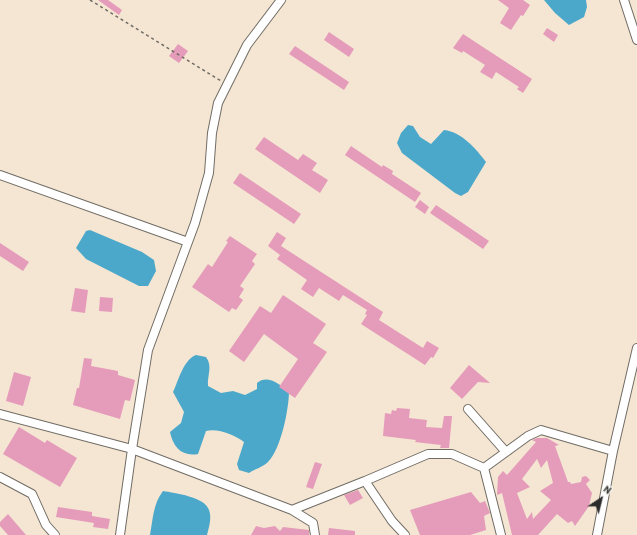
<!DOCTYPE html>
<style>
body{margin:0}
#map{position:relative;width:637px;height:535px;overflow:hidden;background:#f4e6d2;font-family:"Patrick Hand",sans-serif}
canvas{display:block}
.north{position:absolute;left:581px;top:479px;width:40px;height:40px;-webkit-text-stroke:3px #f6f6f2;paint-order:stroke;rotate:35deg;font-size:11px;font-weight:700;line-height:16px;text-align:center;color:#2b2b2b}
.north::after{content:'';display:block;margin:auto;width:14px;height:18px;background:#2b2b2b;clip-path:polygon(50% 0,100% 100%,50% 72%,0 100%)}
</style>
<div id="map">
<canvas width="637" height="535"></canvas>
<div class="north">N</div>
</div>
<script>
const g = document.querySelector('canvas').getContext('2d');
g.lineJoin = 'round';
function paint(path, color) {
  g.fillStyle = color;
  g.fill(path, 'evenodd');
}
function stroke(path, color, width, dash) {
  g.strokeStyle = color;
  g.lineWidth = width;
  g.lineCap = dash ? 'butt' : 'round';
  g.setLineDash(dash || []);
  g.stroke(path);
}
const water = new Path2D(`
 M544,0h42l1,7 -3,10 -15,8 -14,-12z
 M408,125l5,1 7,11 11,7 13,-14c18,2 32,19 42,32l-18,30 -7,4 -6,-3 -53,-40 -5,-10 4,-10z
 M90,230l52,22 12,8 2,11 -8,15h-9l-53,-27 -10,-11 10,-17z
 M196,355l10,2c7,9 1,19 2,29l13,7 12,-2 12,4 12,-6v-6c10,-9 22,1 32,8 0,18 -8,58 -21,71 -5,5 -13,7 -19,11l-10,-3 -2,-6 7,-22c-9,-7 -26,-14 -38,-11l-8,23c-16,3 -25,-7 -28,-22l11,-9 3,-11 -11,-20c6,-12 10,-32 23,-37z
 M163,491c12,2 42,6 46,19 3,8 0,17 -2,25h-57c3,-16 3,-31 13,-44z`);
const building = new Path2D(`
 M98,0h10l14,10 -3,5z
 M498,0h25l7,5 -7,11 -2,-1 -10,15 -11,-7 9,-15z
 M547,28l11,7 -4,7 -11,-8z
 M329,32l25,17 -5,8 -25,-17z
 M463,34l69,45 -9,14 -6,-4 2,-2 -23,-15 -4,7 -12,-7 5,-7 -22,-14 -1,2 -9,-5z
 M178,44l10,7 -9,12 -10,-7z
 M295,46l54,36 -5,8 -55,-36z
 M264,137l34,23 5,-6 14,9 -5,7 16,10 -8,13 -65,-44z
 M351,146l31,21 1,-2 10,6 -1,3 29,19 -6,9 -70,-47z
 M240,173l61,41 -7,10 -61,-41z
 M420,200l9,7 -4,7 -10,-7z
 M436,205l53,36 -6,8 -53,-36z
 M277,232l9,6 -5,8 102,66 -4,8 44,28 4,-7 12,7 -6,10 -2,-1 -6,8 -64,-41 6,-9 -2,-1 2,-4 -24,-15 -4,6 -20,-13 -6,9 -12,-8 6,-9 -30,-21 3,-4 -12,-9z
 M230,236l27,18 -5,7 3,3 -15,22 4,3 -5,8 4,3 -7,10 -4,-2 -3,4 -37,-25 16,-23 4,3 16,-25 -2,-1z
 M0,243l29,19 -6,9 -23,-15z
 M75,288l13,2 -3,23 -14,-2z
 M283,295l43,29 -13,19 14,9 -32,46 -16,-11 19,-28 -34,-25 -20,28 -15,-11 31,-45 11,7z
 M100,297l13,1 -1,14 -13,-1z
 M84,358l8,1 -1,7 27,5v4l17,5 -5,21 -5,-1 -5,19 -47,-14 4,-17h2z
 M469,365l21,18 -12,-1 -16,17 -12,-11z
 M14,372l17,5 -8,29 -17,-5z
 M397,408l13,1 -1,9 18,2 -1,7 16,1 2,-12h8l-3,32h-9l1,-3 -26,-3 1,-2 -33,-4 2,-23 6,1 1,-4 4,1z
 M19,427l26,16 2,-3 30,18 -17,29 -57,-33z
 M537,438h10l12,7 -4,1 13,36h2l1,2 10,-2 1,-5 4,-1 4,4 -4,4 6,9 -3,13 -14,20 -3,-5 -4,2 -11,-9 -19,21h-26l-10,-42 -5,2 1,-18 5,-6 4,4 29,-33 -4,-2zM537,459l4,9 6,-8 6,23 -13,8 11,9 -18,19 -1,-7 -5,7 -10,-26 13,-6 -8,-8z
 M315,462l7,2 -9,25 -7,-2z
 M358,490l5,8 -13,7 -6,-10z
 M471,492l9,11 5,-2 5,12 -6,3 2,14 -16,5h-50l-10,-25z
 M58,507l34,5v4l18,3 -2,10 -15,-2 1,-4 -38,-6z
 M8,514l18,21h-18l-8,-9v-4z
 M256,526l8,2 11,-2 5,5 3,-4 26,3v5h-58z
 M329,528l26,3v4h-27z`);
const path = new Path2D(`
 M90,0l131,81`);
const minor = new Path2D(`
 M624,0l13,40
 M0,175l188,67
 M468,409l38,43
 M0,414l132,35 160,61 73,-29 63,-27h24l32,14 44,-32 13,-6 72,21
 M484,468l17,67
 M0,477l32,17 14,31 9,10
 M365,481l27,40 13,14
 M292,510l21,13 2,12
 M120,535l12,-86 16,-99 47,-127 14,-50 3,-40 6,-30 29,-58 34,-45
 M597,535l16,-84 24,-103`);
paint(water, '#4ca8ca');
paint(building, '#e59bba');
stroke(minor, '#716c65', 10);
stroke(path, '#716c65', 1.5, [3, 3]);
stroke(minor, '#fff', 8);
</script>
